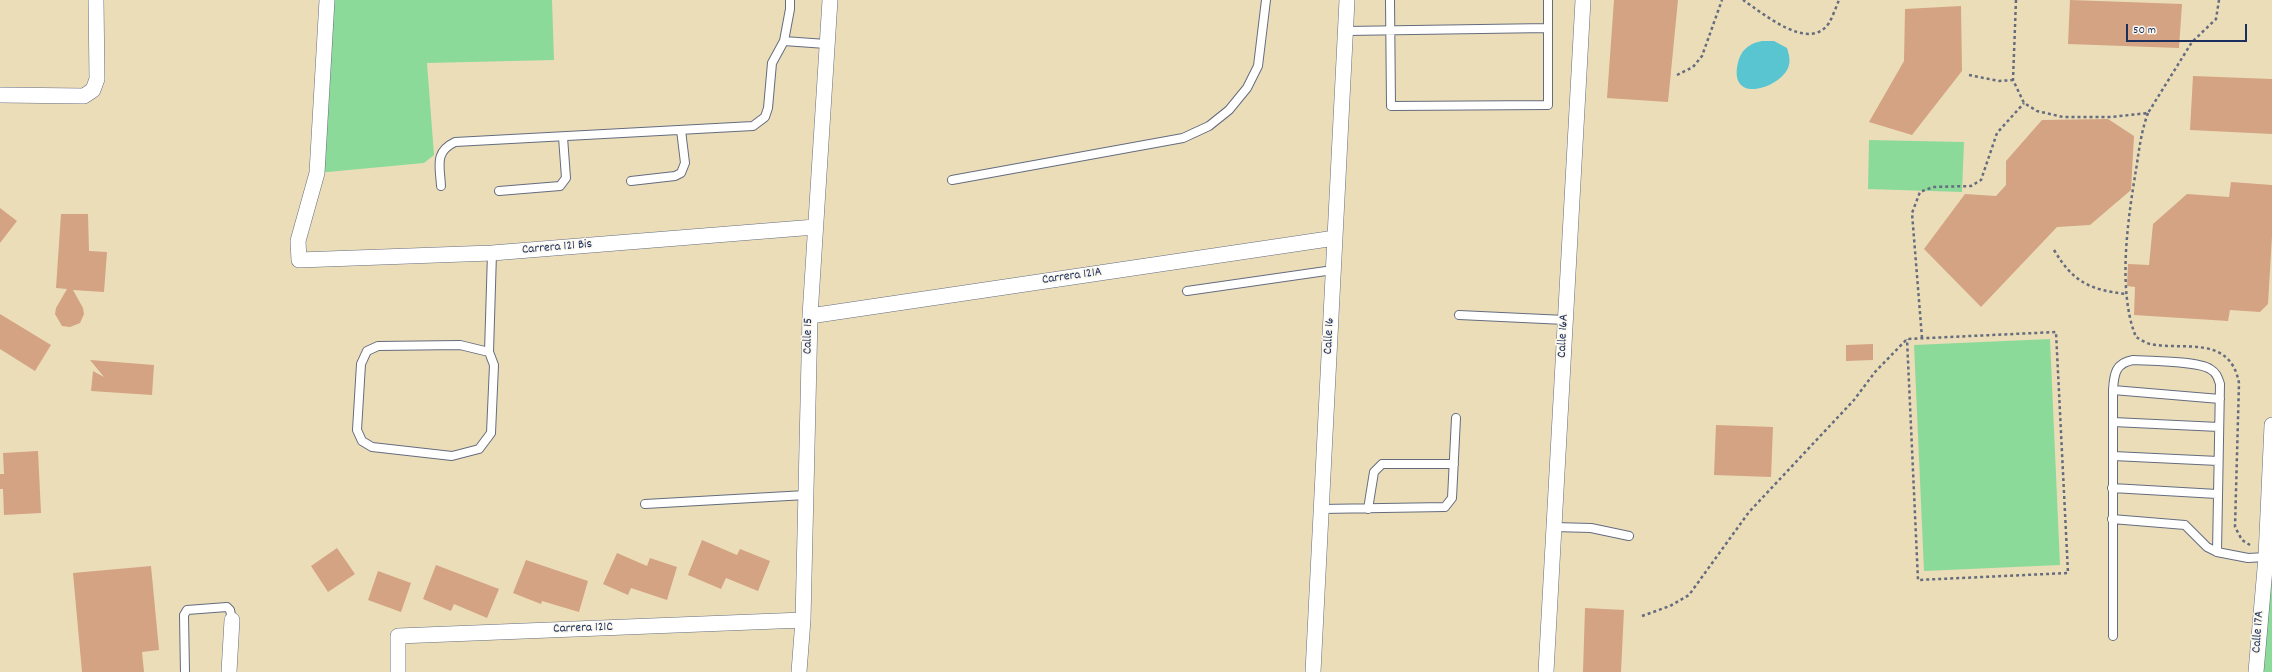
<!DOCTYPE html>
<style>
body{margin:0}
#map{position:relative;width:2272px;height:672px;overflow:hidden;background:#ecddb9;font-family:Dekko,sans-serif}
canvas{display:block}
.scale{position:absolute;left:2126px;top:24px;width:121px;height:18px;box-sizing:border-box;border:2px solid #1b2f5e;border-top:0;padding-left:5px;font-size:12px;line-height:14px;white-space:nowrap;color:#1b2f5e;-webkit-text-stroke:3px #fbf7ec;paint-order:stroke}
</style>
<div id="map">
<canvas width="2272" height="672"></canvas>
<div class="scale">50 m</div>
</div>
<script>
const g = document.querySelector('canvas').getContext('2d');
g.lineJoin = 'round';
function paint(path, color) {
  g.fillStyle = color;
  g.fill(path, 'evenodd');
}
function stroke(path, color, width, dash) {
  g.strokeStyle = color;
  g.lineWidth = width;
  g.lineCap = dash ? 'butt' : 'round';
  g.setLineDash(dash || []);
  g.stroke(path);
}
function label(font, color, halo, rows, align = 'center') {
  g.font = font + ' Dekko,sans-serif';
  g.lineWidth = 3;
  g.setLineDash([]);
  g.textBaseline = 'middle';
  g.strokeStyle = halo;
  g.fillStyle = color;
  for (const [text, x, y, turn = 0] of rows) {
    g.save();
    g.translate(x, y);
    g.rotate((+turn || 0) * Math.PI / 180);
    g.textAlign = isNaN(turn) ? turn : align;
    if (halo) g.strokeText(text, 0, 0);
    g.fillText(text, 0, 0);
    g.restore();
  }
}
const green = new Path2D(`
 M327,0h225l2,60 -127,3 7,92 -10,8 -107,10z
 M1869,140l95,2 -2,50 -94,-3z
 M2050,339l10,226 -136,6 -10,-226z
 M2272,465v207h-16z`);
const water = new Path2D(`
 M1762,41h12l13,7c2,7 4,13 1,20 -10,22 -63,37 -49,-9 4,-11 12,-16 23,-18z`);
const building = new Path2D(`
 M1614,0h64l-10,102 -61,-4z
 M2070,0l112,4 -3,44 -111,-4z
 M1961,6l1,65 -50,64 -43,-13 35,-61 1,-52z
 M2193,76l79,3v55l-82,-4z
 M2108,119l26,17 -3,54 -41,35 -33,2 -76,80 -57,-58 41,-55 31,2 10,-11v-24l36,-41z
 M2231,182l41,3v51l-4,68 -8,8 -30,-2 -2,11 -94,-6 1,-28 -8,-1 1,-22 21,1 4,-41 34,-30 42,3z
 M0,208l17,13 -17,22z
 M61,214h27l1,37 18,1 -3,40 -31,-2 10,18 1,6 -4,9 -10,4 -8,-1 -7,-12 1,-6 11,-19 -11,-1z
 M0,314l51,31 -16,26 -35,-22z
 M1873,344v16l-27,1v-16z
 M90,360l64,5 -2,30 -61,-4 2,-20 11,6z
 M1716,425l57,2 -2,50 -57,-2z
 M38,451l3,62 -37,2 -1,-26h-3v-15h4l-1,-21z
 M702,540l35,15 3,-6 30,12 -12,30 -32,-13 -5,11 -33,-14z
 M337,548l18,26 -27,18 -17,-26z
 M617,553l30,13 3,-8 27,9 -10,33 -36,-12 -3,7 -25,-11z
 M526,560l62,21 -9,31 -37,-11 -1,3 -28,-11z
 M436,565l63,24 -12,29 -33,-14 -3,7 -28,-12z
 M151,566l8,84 -17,2 2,20h-62l-9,-99z
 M378,571l33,12 -10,29 -33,-12z
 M1585,608l39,2 -3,62h-38z`);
const path = new Path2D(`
 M1743,0c20,13 66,53 86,23 4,-7 7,-16 10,-23
 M2016,0l-3,80 11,23 13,8 26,6h48l37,-4 44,-71 24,-23 3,-19
 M1677,75l16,-8 9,-11 20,-56
 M1969,75l30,6 14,-1
 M2148,113c-7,19 -9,37 -12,57 -8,48 -19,121 0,167 4,2 9,6 14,7 33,7 80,-10 89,39l-4,144 7,13 8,5
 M2054,250c19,32 36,40 72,44
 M1922,338l-10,-125 8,-21 13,-5 38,-1 10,-6 16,-47 27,-30
 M1642,616l28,-10 19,-11 60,-83 105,-112 21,-28 32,-33 149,-7 12,241 -150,7 -11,-241`);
const lane = new Path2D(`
 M1390,0l1,106 157,-1v-105
 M1346,31l202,-3
 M784,41l42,3
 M952,180l231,-42 26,-12 20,-16 18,-22 11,-22 8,-66
 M631,181l44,-5 6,-3 4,-10 -4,-33
 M441,186c-1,-20 -7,-34 14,-44l298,-16 12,-9 3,-9 4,-45 12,-22 6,-32v-9
 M499,191l61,-5 6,-8 -3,-41
 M1187,291l146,-21
 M1459,315l106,5
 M489,352l-29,-7 -82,1 -11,5 -6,13 -4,66 5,11 10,6 80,9 27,-7 12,-16 3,-68 -5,-13 3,-99
 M2113,390l107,9
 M2113,422l106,5
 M2113,456l105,5
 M2112,488l105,6
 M645,504l161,-9
 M1321,509l124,-2 7,-9 4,-80
 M1368,509l6,-37 8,-8h72
 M2112,519l73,6 22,22 10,5 31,6 18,-1
 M1554,527l37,1 38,8
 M2113,636v-246c1,-17 3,-27 20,-30 17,1 65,1 77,9 7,4 8,9 10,15l-3,168
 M185,672l-1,-57 3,-5 40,-3 3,3 2,10`);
const street = new Path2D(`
 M327,0l-10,173 -19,68 1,19 193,-7 323,-26
 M0,95l84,1 9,-6 4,-11 -1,-79
 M810,316l525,-78
 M398,671v-35l405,-16
 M229,672l3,-52
 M799,672l4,-52 7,-304 20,-316
 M1313,672l34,-672
 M1546,672l37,-672
 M2256,672l10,-115 6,-132`);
const streetNames = [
 ["Carrera 121 Bis",557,248,-5],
 ["Carrera 121A",1072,277,-8],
 ["Calle 15",809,336,-89],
 ["Calle 16",1330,336,-87],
 ["Calle 16A",1564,336,-87],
 ["Carrera 121C",583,629,-2],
 ["Calle 17A",2259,632,-86]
];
paint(green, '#8cda99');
paint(water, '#58c5d1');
paint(building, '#d3a383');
stroke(lane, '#646c7e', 10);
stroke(street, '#646c7e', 16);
stroke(path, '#646c7e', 2.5, [3, 3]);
stroke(lane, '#fff', 8);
stroke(street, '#fff', 15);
label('13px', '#1b2f5e', '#fbf7ec', streetNames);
</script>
